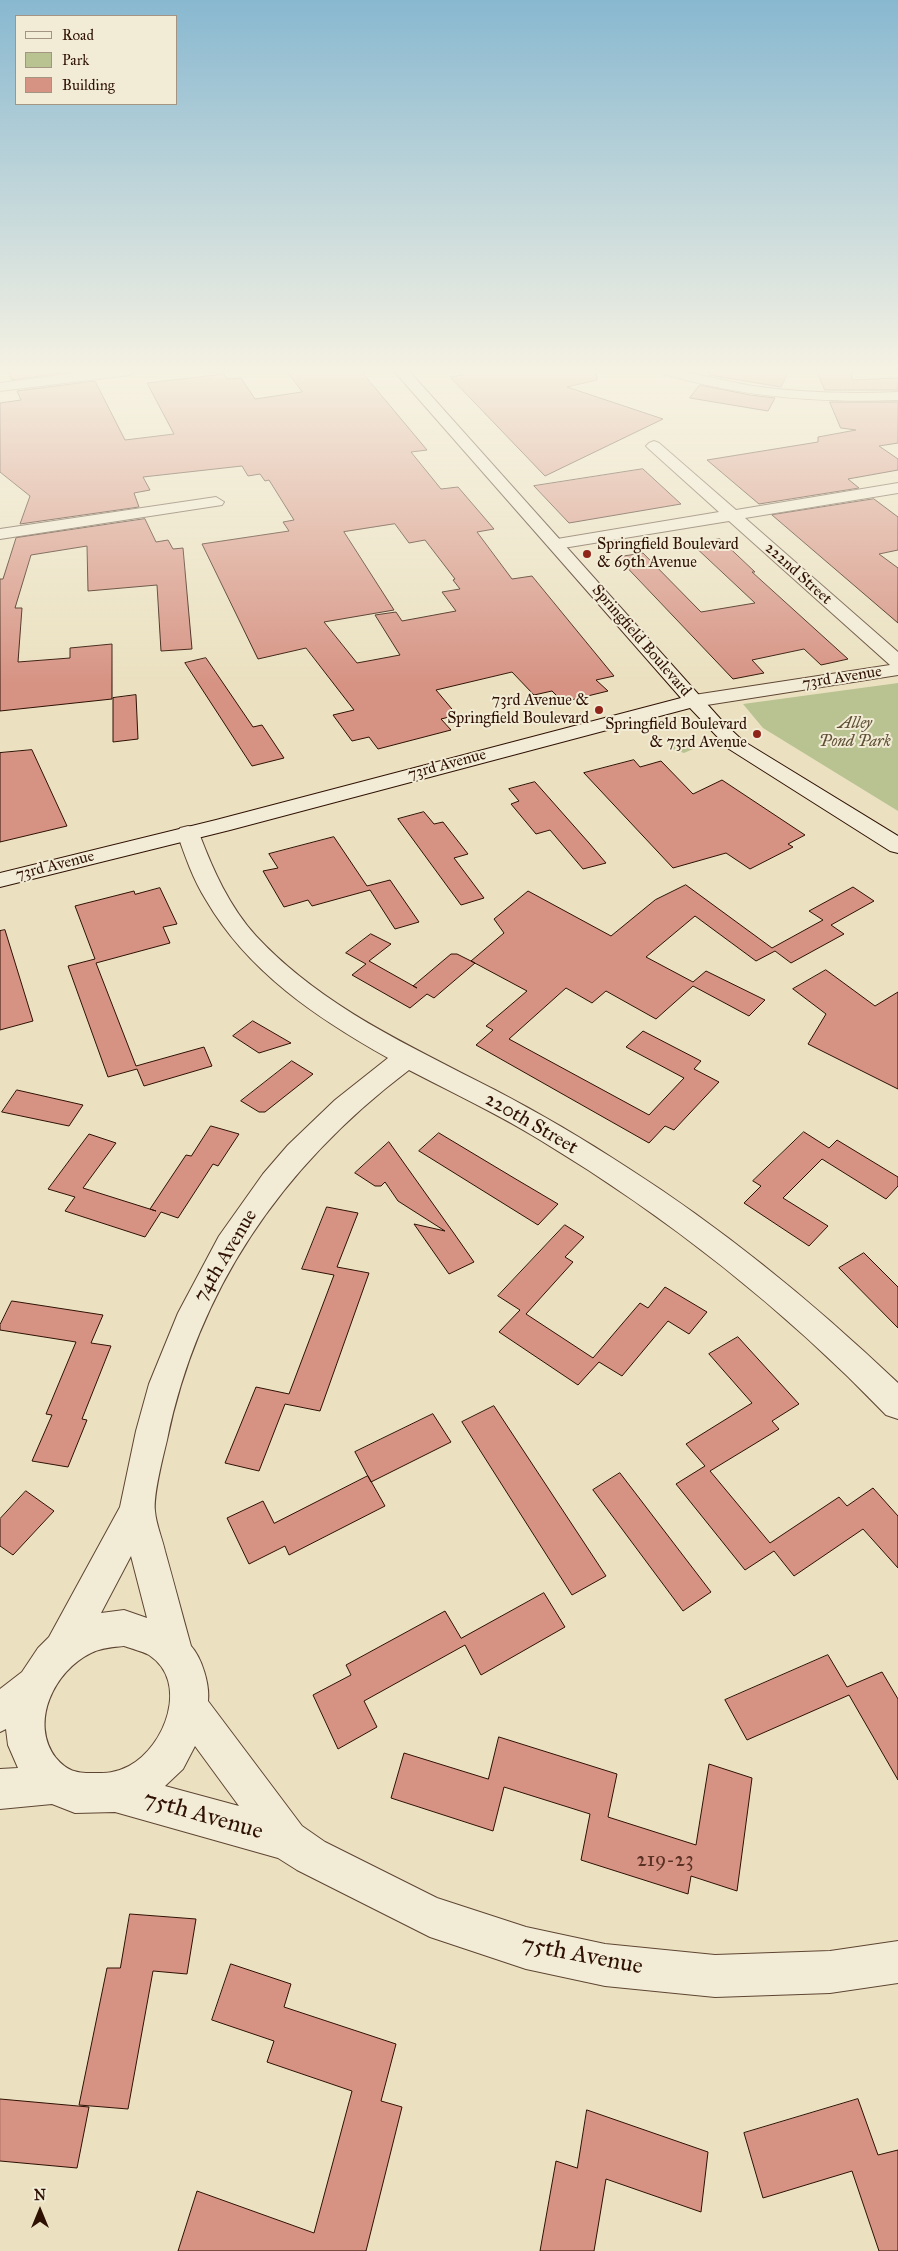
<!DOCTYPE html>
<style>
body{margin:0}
#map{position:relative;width:898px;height:2251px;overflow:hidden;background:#ebe1c0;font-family:"IM FELL Great Primer",serif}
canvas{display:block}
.legend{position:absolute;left:15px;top:15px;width:162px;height:90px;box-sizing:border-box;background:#f2ecd6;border:1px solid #a49482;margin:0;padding:6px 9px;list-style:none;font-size:15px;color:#2f1104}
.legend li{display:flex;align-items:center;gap:10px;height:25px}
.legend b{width:25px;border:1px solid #a49482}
.north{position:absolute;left:15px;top:2186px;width:50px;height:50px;-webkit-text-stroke:4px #f2ecd6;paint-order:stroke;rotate:0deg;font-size:14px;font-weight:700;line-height:20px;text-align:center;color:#2f1104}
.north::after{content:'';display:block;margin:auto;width:18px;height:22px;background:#2f1104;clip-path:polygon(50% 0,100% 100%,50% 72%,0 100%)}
</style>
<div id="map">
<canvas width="898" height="2251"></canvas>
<ul class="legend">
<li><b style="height:6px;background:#f2ecd6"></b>Road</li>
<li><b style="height:14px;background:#b9c291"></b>Park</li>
<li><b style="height:14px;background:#d69283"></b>Building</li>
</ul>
<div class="north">N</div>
</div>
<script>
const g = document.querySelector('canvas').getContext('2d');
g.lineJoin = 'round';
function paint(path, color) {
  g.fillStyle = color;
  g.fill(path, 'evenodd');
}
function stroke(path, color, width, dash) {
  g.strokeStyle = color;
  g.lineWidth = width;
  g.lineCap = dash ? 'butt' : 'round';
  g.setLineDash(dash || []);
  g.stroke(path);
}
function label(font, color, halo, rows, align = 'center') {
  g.font = font + ' "IM FELL Great Primer",serif';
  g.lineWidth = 4;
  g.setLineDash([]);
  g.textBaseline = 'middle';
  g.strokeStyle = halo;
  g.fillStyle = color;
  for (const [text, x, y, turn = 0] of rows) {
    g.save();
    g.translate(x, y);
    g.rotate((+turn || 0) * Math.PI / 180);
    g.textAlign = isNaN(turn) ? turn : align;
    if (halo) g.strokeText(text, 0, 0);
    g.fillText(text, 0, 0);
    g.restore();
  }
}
const green = new Path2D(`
 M898,683v128l-135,-83 -20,-24z
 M681,739l11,3 1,7 -9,4 -15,-5 2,-7z`);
const building = new Path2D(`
 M9,371h66l-63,9z
 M287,371h74l66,79 -16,2 30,37 17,-2 36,42 -17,3 35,47 20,-3 82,100 -18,4 12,11 -45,11 -11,-11 -18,4 -22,-23 -76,18 21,25 -16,4 10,11 -73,19 -9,-12 -17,4 -19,-26 21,-5 -48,-62 -48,11 -56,-115 87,-13 -6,-9 11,-2 -25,-40 -4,1 -5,-7 -12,2 -6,-10 -99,11 7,13 -16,3 5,14 -119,17 10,-28 -30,-24v-69l21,-3 -4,-9 78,-10 30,59 49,-6 -27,-51 77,-9 3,5 14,-1 14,21 47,-7zM395,524l14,19 16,-3 30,39 -2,1 7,9 -18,3 14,19 -54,10 -6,-9 -21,3 25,40 -43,8 -33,-41 70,-12 -50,-78z
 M459,371h137l1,9 -30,7 96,32 -118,57 -95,-99 13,-2z
 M712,371h77l-8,16 -72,-12z
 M817,371h34l1,9 46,-2v12h-73z
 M700,385l50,10 25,3 -7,13 -78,-13z
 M830,402h68v41l-19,3 19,13v11l-50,9 11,9 -100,16 -52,-44 111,-18v-5l38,-7 -15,-2z
 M643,469l38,35 -112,19 -35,-37z
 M874,499l24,18v33l-19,4 19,14v55l-126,-108z
 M145,519l11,23 12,-2 5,9 10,-1 9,101 -31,2 -4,-66 -69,6 -1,-45 -56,9 -16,53h7l-4,54 52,-4v-10l42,-4v55l-112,12v-132h3l13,-41z
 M720,539l35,33h-3l96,87 -27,6 -17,-16 -52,11 12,13 -31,6 -116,-122 26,-4 58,59 54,-9 -63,-59z
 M206,658l47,69 9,-2 22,33 -32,8 -67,-103z
 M136,695l2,44 -25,3v-44z
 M32,750l35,76 -67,16v-89z
 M634,760l6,7 21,-6 32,33 29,-14 83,55 -17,9 5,3 -43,22 -24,-16 -53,15 -89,-95z
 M535,782l54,61 17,20 -23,6 -33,-39 -14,4 -25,-30 8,-3 -10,-12z
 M424,812l10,12 9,-2 25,32 -14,4 30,40 -23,7 -63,-86z
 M334,837l33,49 23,-6 29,42 -24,7 -25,-39 -58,16 -4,-6 -24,7 -21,-36 15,-3 -9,-14z
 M686,885l86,63 51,-28 -14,-9 44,-24 21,14 -43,24 13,9 -53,29 -16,-12 -19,10 -61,-45 -49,41 47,25 13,-11 59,29 -16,16 -56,-30 -37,33 -50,-28 -14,12 -26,-15 -57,51 140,76 35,-37 -58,-31 17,-16 58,30 -7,8 25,13 -45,48 -9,-4 -16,17 -173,-98 17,-15 -7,-4 41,-35 -56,-30 33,-28 -10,-14 34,-28 83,45 44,-36z
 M160,888l17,36 -14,3 7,16 -74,20 40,103 68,-19 8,19 -68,20 -7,-17 -29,8 -40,-111 27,-7 -20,-53 59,-15 1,3z
 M5,930l28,91 -33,9v-99z
 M371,934l20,10 -22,17 48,27 -4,-2 38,-32h6l18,9 -41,35 -7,-4 -17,14 -58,-33 14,-11 -20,-11z
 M826,970l49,36 23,-14v97l-90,-45 18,-30 -33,-25z
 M253,1021l38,22 -32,10 -26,-17z
 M292,1061l21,13 -48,38h-6l-18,-11z
 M17,1090l66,15 -14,21 -67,-14z
 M211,1126l28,8 -21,32 -5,-2 -35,54 -17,-6 -16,25 -80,-26 10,-14 -27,-8 41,-55 27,9 -33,45 73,23 -6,-2 36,-54 5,1z
 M804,1132l25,16 8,-8 61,37v9l-12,13 -64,-40 -39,39 45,28 -19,20 -65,-43 17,-17 -8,-5z
 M439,1133l75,45 44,26 -20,21 -119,-74z
 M389,1142l64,90 21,30 -25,12 -35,-50 31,7 -47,-30 -13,-19 -4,4h-6l-20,-13z
 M327,1207l31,6 -21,54 32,6 -49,138 -35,-7 -26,67 -34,-8 31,-76 33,7 45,-119 -32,-6z
 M565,1225l19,12 -19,20 8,5 -47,52 67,44 47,-55 8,5 17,-21 42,25 -18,22 -21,-13 -46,55 -23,-14 -21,23 -79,-53 21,-22 -22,-14z
 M864,1253l34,34v41l-59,-60z
 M12,1301l91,14 -12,28 20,3 -29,73 5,1 -19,47 -36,-6 20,-46 -6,-1 30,-72 -76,-12v-5z
 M738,1337l61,67 -27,17 7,8 -69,42 60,72 69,-46 8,9 26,-18 25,28v52l-35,-39 -69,47 -20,-25 -29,19 -69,-86 29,-18 -19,-22 66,-41 -43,-49z
 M494,1406l112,170 -34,19 -110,-173z
 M433,1414l18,28 -80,40 -16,-30z
 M620,1473l91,119 -28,19 -90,-121z
 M368,1476l17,30 -96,49 -4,-9 -36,18 -22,-46 36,-17 11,22z
 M26,1491l28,20 -41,44 -13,-9v-27z
 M544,1593l21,34 -84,48 -16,-30 -101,56 13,26 -39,22 -25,-54 38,-20 -5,-10 99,-54 16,27z
 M828,1655l19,32 35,-15 16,27v81l-49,-85 -102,45 -22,-40z
 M499,1737l118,37 -9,43 88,28 13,-81 43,14 -15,113 -46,-15 -3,18 -107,-34 9,-46 -86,-27 -11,44 -102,-33 13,-45 84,26z
 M130,1914l66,5 -9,55 -34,-3 -25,138 -49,-4 28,-137h13z
 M231,1964l60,20 -7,23 112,37 -15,57 21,6 -36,144h-188l19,-60 117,42 38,-142 -85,-29 7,-21 -62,-21z
 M0,2099l89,8 -12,61 -77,-7z
 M858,2099l20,56 20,-5v101h-19l-27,-80 -89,27 -19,-65z
 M587,2110l121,42 -7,60 -95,-33 -12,72h-54l16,-90 21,7z`);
const street = new Path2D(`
 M93,371h44l-7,4 -130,16v-8z
 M662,371c31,0 60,10 91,15 48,7 97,8 145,6v8c-80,3 -157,-3 -234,-26z
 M654,441l5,2 77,67 162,-27v10l-153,25 153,134v23l-204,32 -7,-2 -3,-4 3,-4 7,-2 196,-30 -161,-144 -172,28 -6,-1 -2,-4 2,-4 168,-28 -70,-63 -3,-3 3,-3z
 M216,497l8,5 -2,3 -222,34v-10z
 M188,826l8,2 3,5c14,37 30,73 57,103 66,71 154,110 239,154 46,24 90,50 133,78 97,62 187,136 270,215v36l-12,-4c-102,-106 -220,-199 -346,-275 -42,-26 -87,-47 -131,-70 -124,94 -210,215 -242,370 -4,17 -14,55 -12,71 1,13 7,27 10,40 9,32 17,63 26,95 11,12 19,39 17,55l94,125 23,16 112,56 89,29 79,17 110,11 115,-4 68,-10v42l-68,10 -115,4 -110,-11 -79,-17 -96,-32 -133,-67 -19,-12 -163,-46 -40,1 -23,-9 -52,5v-40l18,-1 -10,-23 -2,-16 -6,3v-43l22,-17 16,-24 11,-11 71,-130 16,-76 13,-47 29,-71 41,-77 44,-62 25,-29 47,-45 53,-42c-71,-40 -140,-86 -182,-158 -13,-21 -21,-44 -29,-67l3,-5zM131,1556l16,62 -23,-8 -23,3zM124,1646c8,3 18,5 25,9 41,27 16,92 -20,111 -13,7 -23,7 -37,7 -16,0 -25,-2 -36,-15 -27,-35 -2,-87 35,-105 10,-5 22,-6 33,-7zM195,1746l44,60 -74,-20 18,-17z`);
const secondary = new Path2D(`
 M394,371h15l315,352 19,18 155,95v17l-8,-2 -161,-102 -39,-41 -460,122 -230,57v-14l216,-53 465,-122z`);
const markers = [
 [587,554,5,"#8f2418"],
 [599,710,5,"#8f2418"],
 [757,734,5,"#8f2418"]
];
const farPoinames = [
 ["Springfield Boulevard",597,545,"left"],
 ["& 69th Avenue",597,563,"left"],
 ["73rd Avenue &",589,701],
 ["Springfield Boulevard",589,719],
 ["Springfield Boulevard",747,725],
 ["& 73rd Avenue",747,743]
];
const farStreetnames = [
 ["222nd Street",798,574,42],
 ["Springfield Boulevard",641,641,49],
 ["73rd Avenue",842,678,-9],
 ["73rd Avenue",447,765,-15],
 ["73rd Avenue",55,866,-14]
];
const farParknames = [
 ["Alley",855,724],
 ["Pond Park",855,742]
];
const streetNames = [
 ["220th Street",531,1124,30],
 ["74th Avenue",226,1256,-59]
];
const nearNumbernames = [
 ["219-23",665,1861]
];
const nearStreetnames = [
 ["75th Avenue",203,1816,16],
 ["75th Avenue",582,1956,11]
];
paint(green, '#b9c291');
paint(building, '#d69283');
stroke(building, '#2f1104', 1);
stroke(street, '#5e4533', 2);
stroke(secondary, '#2f1104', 2);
paint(street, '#f2ecd6');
paint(secondary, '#f2ecd6');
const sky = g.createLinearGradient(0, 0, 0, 687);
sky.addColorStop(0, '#88b8d0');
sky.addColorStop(0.54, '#f6f2e3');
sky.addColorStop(1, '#f6f2e300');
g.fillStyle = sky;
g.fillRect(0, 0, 898, 687);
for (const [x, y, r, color] of markers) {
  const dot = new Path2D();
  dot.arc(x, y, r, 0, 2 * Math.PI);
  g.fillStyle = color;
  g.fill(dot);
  stroke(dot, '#f2ecd6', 2);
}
label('16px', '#2f1104', '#f2ecd6', farPoinames, 'right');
label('16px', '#2f1104', '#f2ecd6', farStreetnames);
label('italic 16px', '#5f4f35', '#f2ecd6', farParknames);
label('20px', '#2f1104', '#f2ecd6', streetNames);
label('21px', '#593124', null, nearNumbernames);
label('24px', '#2f1104', '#f2ecd6', nearStreetnames);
</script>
